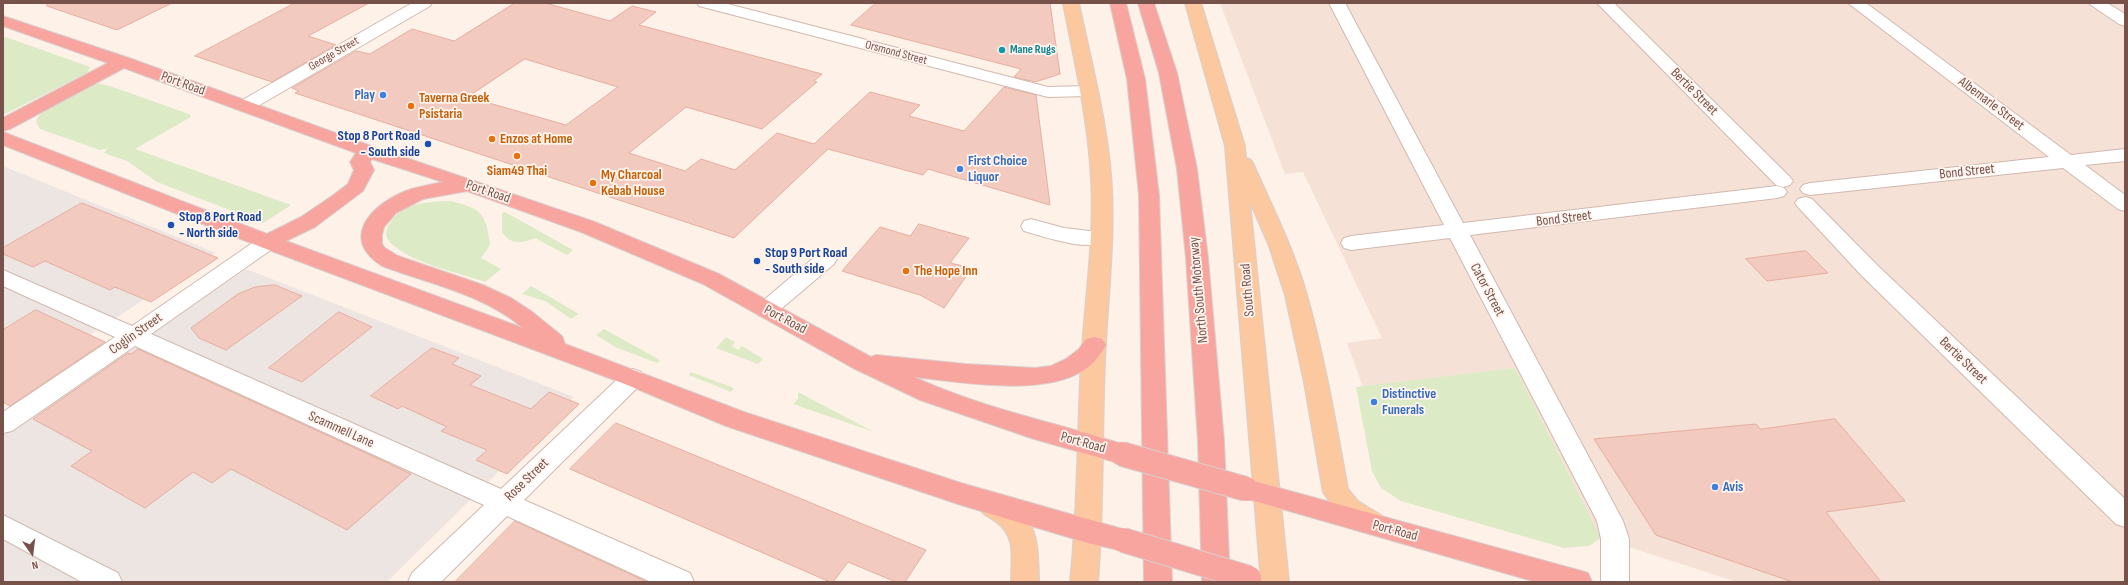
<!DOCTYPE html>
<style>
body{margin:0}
#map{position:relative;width:2128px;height:585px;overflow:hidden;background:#fdf1e8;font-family:"Sofia Sans Condensed",sans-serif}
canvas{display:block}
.frame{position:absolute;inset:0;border:4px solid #77524b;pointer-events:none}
.north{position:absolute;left:12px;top:533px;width:40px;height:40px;-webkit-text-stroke:3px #fff5ee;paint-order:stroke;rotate:166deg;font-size:11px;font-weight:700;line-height:16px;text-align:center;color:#77524b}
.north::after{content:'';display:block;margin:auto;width:14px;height:18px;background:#77524b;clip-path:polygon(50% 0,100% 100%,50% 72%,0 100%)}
</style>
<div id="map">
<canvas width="2128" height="585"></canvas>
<div class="frame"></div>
<div class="north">N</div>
</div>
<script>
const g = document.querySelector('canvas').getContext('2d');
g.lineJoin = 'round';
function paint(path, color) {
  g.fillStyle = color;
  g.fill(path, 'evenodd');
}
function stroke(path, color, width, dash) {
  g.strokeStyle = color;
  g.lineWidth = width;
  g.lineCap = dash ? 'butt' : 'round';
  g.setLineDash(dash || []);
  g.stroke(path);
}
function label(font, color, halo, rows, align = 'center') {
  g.font = font + ' "Sofia Sans Condensed",sans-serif';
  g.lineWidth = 3.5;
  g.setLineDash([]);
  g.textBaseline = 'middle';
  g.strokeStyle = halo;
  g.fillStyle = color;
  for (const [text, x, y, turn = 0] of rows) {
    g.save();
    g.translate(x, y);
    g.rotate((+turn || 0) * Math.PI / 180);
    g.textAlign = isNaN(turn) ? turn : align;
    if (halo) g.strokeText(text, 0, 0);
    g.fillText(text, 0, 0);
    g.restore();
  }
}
const residential = new Path2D(`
 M1220,3h905v579h-388l-136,-44 -86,-170 -152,19 -16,-44 35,-5 -79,-166 -18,2z`);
const industrial = new Path2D(`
 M3,166l213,87 -213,138z
 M246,269l328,128 -187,185h-384v-148z`);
const green = new Path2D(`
 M3,36l87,31 -3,6 -84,42z
 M89,82l21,4 79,28 2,3 -56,32 156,56 -28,18 -106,-41 -30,-21 -23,-8 4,-5 -8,2 -60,-21 -4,-7c5,-16 38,-31 53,-40z
 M451,201c31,8 35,12 39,44l-9,13 20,11 -16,13c-25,-9 -78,-20 -95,-40 -7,-7 -3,-15 2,-22 14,-18 38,-18 59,-19z
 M505,212l68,38 -6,5 -32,-17c-13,6 -24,7 -33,-6v-19z
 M531,286l48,28 -8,5 -26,-18 -23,-7z
 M604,329l56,31 -3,3 -42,-16 -19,-12z
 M726,337l9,5 -3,4 6,4 4,-4 21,13 -5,5 -42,-16z
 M1515,368l86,170 -12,8 -25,2 -163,-47 -20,-13 -9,-17 -16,-84z
 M691,372l43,16 -3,4 -42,-17z
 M798,392l76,40 -81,-28 5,-5z`);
const building = new Path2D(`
 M48,3h124l-55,27 -70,-24z
 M295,3h74l-61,33 28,9 -64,37 -77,-26z
 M515,3h30l65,18 22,-15 24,6 -17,13 183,49 -8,7 3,1 -55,47 -76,-22 -57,46 56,18 16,-12 34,11 42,-37 37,11 56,-52 50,13 -11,11 55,15 40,-44 32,8 14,110 -122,-36 -5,6 -95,-26 -94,89 -439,-145 4,-2 -7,-3 64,-37 14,3 42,-25 42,12zM525,59l46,14 47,14 -52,38 -98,-28z
 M876,3h174l10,71 -25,8 -21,-5 7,-8 -170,-44z
 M82,203l68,27 68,28 -67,44 -36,-15 -5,3 -65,-29 -12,6 -30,-13v-6z
 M919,224l50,14 -19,25 22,5 -28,40 -24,-13 -78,-24 38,-44 30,9z
 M1806,251l22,22 -61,8 -21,-22z
 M275,285l27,11 -76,54 -27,-12 -8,-10 47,-34 17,-7z
 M36,310l69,32 -95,64 -7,-4v-72z
 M339,312l33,15 -70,55 -33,-14z
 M432,348l27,10 -7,6 29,12 -11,9 61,24 18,-17 30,12 -72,70 -31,-14 11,-10 -46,-19 6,-4 -45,-21 -4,3 -27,-13z
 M138,349l241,110 32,15 -64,56 -116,-61 -19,14 -19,-11 -48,36 -74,-42 21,-15 -59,-32 95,-66 3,1z
 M1835,419l70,82 -79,11 55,70h-88l-137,-47 -62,-96 162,-15 4,5z
 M616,423l310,127 -21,32h-9l-48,-20 -15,20h-3l-260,-113z
 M515,521l132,61h-192z`);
const minor = new Path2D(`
 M412,3h20l-2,3 -179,104 -6,1 -6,-1 -3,-4 3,-4z
 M697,3h27l324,84 40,-1 6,1 3,4 -3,4 -6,1 -40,1 -349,-91z
 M1329,3h16l118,220 314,-37 7,2 3,4 -3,4 -7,2 -307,37 153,286 6,18v43h-28v-43l-4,-18 -147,-283 -99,12 -7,-2 -3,-5 3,-5 7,-2 93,-11z
 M1597,3h17l176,174 3,4 -3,4 -7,2 -7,-2z
 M1848,3h18l205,152 54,-6v12l-40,4 40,30v16l-7,-2 -55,-41 -253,27 -7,-2 -3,-4 3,-4 7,-2 239,-26z
 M2088,3h19l18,11v12l-6,-2z
 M1805,197l7,2 66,67 247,233v28l-9,-3 -254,-248 -64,-69 -3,-4 3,-4z
 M1031,219l33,9 43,5 3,5 -3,5c-26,7 -58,-5 -83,-12l-3,-5 3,-5z
 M268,235l7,2 3,5 -3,5 -124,87 350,155 124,-117 8,-3 8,3 4,6 -4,6 -117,116 166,73 4,9h-43l-144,-66 -66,66h-33l4,-9 72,-68 -349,-159 -123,85 -9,2v-21l112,-75 -112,-51v-16l129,56 129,-89z
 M826,252l8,2 3,5 -3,5 -60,51 -8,3 -8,-3 -3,-5 3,-5 60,-51z
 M3,515l115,58 4,9h-40l-79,-43z`);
const major = new Path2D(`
 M1063,3h16c11,53 25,106 31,160 7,65 -2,131 -5,196 -3,74 -1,149 -7,223h-28c8,-73 7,-146 11,-220 4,-66 15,-132 9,-198 -4,-54 -17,-108 -27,-161z
 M1185,3h16l44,143 1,12 4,1 3,4c19,43 41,86 54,132 18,63 29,129 41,194l10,12 23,14 4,8 -4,8 -9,3 -9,-3 -23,-14 -17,-25 -19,-110 -19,-87 -16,-49 -19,-44 39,380h-28l-36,-436z
 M991,495c47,16 47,43 48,87h-28c0,-23 6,-45 -15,-60 -8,-6 -14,-7 -18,-16l4,-8z`);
const highway = new Path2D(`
 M1110,3h16l19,76 14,116 13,387h-28l-5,-387 -12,-116z
 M1138,3h16l23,70 20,96 11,89 16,183 6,141h-28l-4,-141 -12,-183 -9,-89 -18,-96z
 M3,16l126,42 245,89 221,75 124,52 152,83 5,-2 89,9 70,4 16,-2 15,-7 13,-10 7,-10 8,-2 8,2 4,6c-6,10 -12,19 -22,25 -40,27 -124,12 -170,7 69,32 145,46 217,70l4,7 -4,7 -9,3 -88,-25 -114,-39 -67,-32 -150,-84 -122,-52 -114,-41 -44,8 -27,14 -12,14 -2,8v9l3,4 13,8 85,29 28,13 20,13 31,25 3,8 179,68 217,71 172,49 4,8 -4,8 -10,3 -35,-8 -127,-38 -235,-79 -101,-42 -364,-137 -258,-102v-13l264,102 34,-17 31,-21 16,-12 6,-14 -4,-8 6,-9 -232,-85 -114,61 -7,2v-13l105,-55 -105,-37zM372,159l71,23c-14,3 -30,5 -42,11 -34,16 -59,47 -19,73 48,18 101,28 141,62l-237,-87 29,-14 48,-36 11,-21 -4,-8z
 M1246,479l332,91 10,3 4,9h-56l-299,-86 -4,-7 4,-7z`);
const highwayBridge = new Path2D(`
 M1122,454l124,35
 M1123,540l126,38`);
const markers = [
 [1002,50,4,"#0f9aa8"],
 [383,95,4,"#3f7fe0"],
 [411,106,4,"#e8710a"],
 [492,139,4,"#e8710a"],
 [428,144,4,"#1a4fb4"],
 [517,156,4,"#e8710a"],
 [960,169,4,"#3f7fe0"],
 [593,183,4,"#e8710a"],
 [171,225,4,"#1a4fb4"],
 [757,261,4,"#1a4fb4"],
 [906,271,4,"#e8710a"],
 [1374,402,4,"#3f7fe0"],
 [1715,487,4,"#3f7fe0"]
];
const farCulturenames = [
 ["Mane Rugs",1010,50]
];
const farStreetnames = [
 ["Orsmond Street",896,53,15],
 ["George Street",334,54,-30]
];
const streetNames = [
 ["Port Road",183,84,20],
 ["Bertie Street",1694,92,45],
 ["Albemarle Street",1991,104,37],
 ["Bond Street",1967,172,-6],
 ["Port Road",488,192,19],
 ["Bond Street",1564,219,-7],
 ["North South Motorway",1199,290,-95],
 ["South Road",1248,290,-95],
 ["Cator Street",1487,290,62],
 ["Port Road",785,320,28],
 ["Coglin Street",136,334,-35],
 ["Bertie Street",1963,361,44],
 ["Scammell Lane",341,430,24],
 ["Port Road",1083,443,16],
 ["Rose Street",527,480,-44],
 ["Port Road",1395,531,15]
];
const shopNames = [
 ["Play",375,95,"right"],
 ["First Choice",968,161],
 ["Liquor",968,177],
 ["Distinctive",1382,394],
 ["Funerals",1382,410],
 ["Avis",1723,487]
];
const foodNames = [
 ["Taverna Greek",419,98],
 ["Psistaria",419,114],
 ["Enzos at Home",500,139],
 ["Siam49 Thai",517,171,"center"],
 ["My Charcoal",601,175],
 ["Kebab House",601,191],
 ["The Hope Inn",914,271]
];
const transitNames = [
 ["Stop 8 Port Road",420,136,"right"],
 ["- South side",420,152,"right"],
 ["Stop 8 Port Road",179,217],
 ["- North side",179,233],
 ["Stop 9 Port Road",765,253],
 ["- South side",765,269]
];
paint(residential, '#f5e1d6');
paint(industrial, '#ede5e1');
paint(green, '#dcebc5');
paint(building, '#f3cabf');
stroke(building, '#e6ad9f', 1);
stroke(minor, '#d1b9af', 2);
stroke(major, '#d9cfcd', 2);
stroke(highway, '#d9cfcd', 2);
paint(minor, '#fff');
paint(major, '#fbc8a0');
paint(highway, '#f7a59e');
stroke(highwayBridge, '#d9cfcd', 26, []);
stroke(highwayBridge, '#f7a59e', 24);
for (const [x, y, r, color] of markers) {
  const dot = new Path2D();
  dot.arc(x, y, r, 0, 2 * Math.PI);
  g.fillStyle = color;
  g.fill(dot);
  stroke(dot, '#fff5ee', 1.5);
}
label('bold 12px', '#0d838f', '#fff5ee', farCulturenames, 'left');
label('12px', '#77524b', '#fff5ee', farStreetnames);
label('14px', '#77524b', '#fff5ee', streetNames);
label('bold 14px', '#366cbe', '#fff5ee', shopNames, 'left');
label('bold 14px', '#c56008', '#fff5ee', foodNames, 'left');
label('bold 14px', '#164399', '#fff5ee', transitNames, 'left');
</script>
